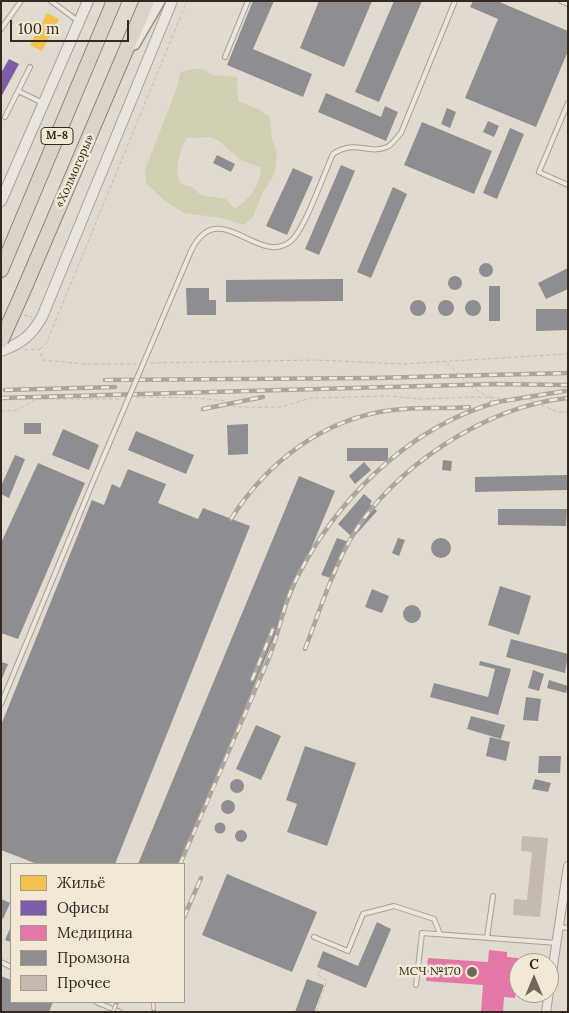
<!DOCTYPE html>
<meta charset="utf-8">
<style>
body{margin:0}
#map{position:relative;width:569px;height:1013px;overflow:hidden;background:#e1dace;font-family:Lora,serif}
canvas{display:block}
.frame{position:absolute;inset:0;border:2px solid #342920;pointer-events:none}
.legend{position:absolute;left:10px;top:863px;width:175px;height:140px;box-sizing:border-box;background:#f2e8d5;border:1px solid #a69c8d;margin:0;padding:6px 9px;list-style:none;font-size:15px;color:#342920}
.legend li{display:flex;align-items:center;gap:10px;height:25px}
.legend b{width:25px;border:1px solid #a69c8d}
.north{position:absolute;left:509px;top:953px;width:50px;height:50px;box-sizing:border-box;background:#f2e8d5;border:1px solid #a69c8d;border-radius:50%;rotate:0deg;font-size:14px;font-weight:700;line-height:20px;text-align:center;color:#342920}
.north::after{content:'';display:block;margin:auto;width:18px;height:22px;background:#71675d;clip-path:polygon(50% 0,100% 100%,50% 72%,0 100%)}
.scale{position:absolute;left:10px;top:20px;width:119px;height:22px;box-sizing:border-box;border:2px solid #342920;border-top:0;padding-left:6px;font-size:15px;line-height:18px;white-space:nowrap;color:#342920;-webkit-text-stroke:4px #f2e8d5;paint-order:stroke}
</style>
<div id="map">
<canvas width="569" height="1013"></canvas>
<div class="frame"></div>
<ul class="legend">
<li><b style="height:14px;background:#f2c14e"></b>Жильё</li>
<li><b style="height:14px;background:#7b5ea7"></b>Офисы</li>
<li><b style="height:14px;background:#e377a8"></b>Медицина</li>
<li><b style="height:14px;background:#8d8d92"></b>Промзона</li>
<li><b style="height:14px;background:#c4baaf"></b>Прочее</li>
</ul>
<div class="north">С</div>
<div class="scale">100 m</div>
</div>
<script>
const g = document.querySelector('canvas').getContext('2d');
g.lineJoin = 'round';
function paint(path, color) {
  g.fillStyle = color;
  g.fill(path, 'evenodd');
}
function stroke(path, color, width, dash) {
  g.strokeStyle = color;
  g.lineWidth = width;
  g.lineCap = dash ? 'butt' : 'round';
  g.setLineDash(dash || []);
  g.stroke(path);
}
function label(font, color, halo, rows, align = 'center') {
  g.font = font + ' Lora,serif';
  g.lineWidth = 5;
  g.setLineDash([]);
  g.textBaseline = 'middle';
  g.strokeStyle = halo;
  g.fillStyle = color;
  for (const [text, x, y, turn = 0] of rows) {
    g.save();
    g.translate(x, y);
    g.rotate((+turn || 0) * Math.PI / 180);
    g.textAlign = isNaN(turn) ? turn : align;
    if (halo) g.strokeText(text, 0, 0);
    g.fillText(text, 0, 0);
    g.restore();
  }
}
const green = new Path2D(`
 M191,69h12l10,6 24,2 1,24 22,9 10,7 2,23 5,11 -2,22 -13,21 -9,23 -9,8 -23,-7 -37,-5 -20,-13 -18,-17 -1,-13 33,-85 2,-12zM211,137l11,6 17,16 22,9c-1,18 -11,30 -26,41l-9,-10 -25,-4 -9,-8 -12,-4c-6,-14 -1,-31 7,-45z`);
const homes = new Path2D(`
 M47,13l12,6 -17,32 -12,-6z`);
const offices = new Path2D(`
 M9,59l10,5 -18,33v-24z`);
const health = new Path2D(`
 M489,950l18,2v5l11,1 -3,40 -11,-1 -1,15h-22l2,-27 -57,-4 2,-23 60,4z`);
const industry = new Path2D(`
 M253,1h21l-21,48 59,25 -9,23 -76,-32z
 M319,1h53l-28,66 -44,-19z
 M394,1h28l-43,101 -24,-10z
 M473,1h24l71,30v20l-32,76 -71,-29 33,-79 -28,-12z
 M326,93l55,24 4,-11 13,6 -12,29 -68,-29z
 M447,108l9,4 -6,16 -9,-4z
 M488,121l11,5 -5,11 -11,-5z
 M422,122l70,29 -18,43 -70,-29z
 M510,128l14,6 -27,65 -14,-6z
 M217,155l18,9 -4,8 -18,-9z
 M341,165l14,6 -36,84 -14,-6z
 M293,168l20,9 -26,58 -21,-9z
 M393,187l14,7 -36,84 -14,-6z
 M479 270a7 7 0 1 1 14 0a7 7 0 1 1-14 0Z
 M568,268v21l-22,10 -8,-16z
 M448 283a7 7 0 1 1 14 0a7 7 0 1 1-14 0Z
 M343,279v22l-117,1v-22z
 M489,286h11v35h-11z
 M186,288h23v12h7v15h-29z
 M438 308a8 8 0 1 1 16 0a8 8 0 1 1-16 0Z
 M410 308a8 8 0 1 1 16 0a8 8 0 1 1-16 0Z
 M465 308a8 8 0 1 1 16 0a8 8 0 1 1-16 0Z
 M536,309h32v21l-32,1z
 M24,423h17v11h-17z
 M248,424v30l-20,1 -1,-30z
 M63,429l36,16 -10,25 -37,-15z
 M136,431l58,24 -8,19 -58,-24z
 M347,448h41v13h-41z
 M15,455l10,4 -16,39 -8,-4v-8z
 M443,460l9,1 -1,10 -9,-1z
 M364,462l7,8 -16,14 -6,-8z
 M38,463l47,20 -67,156 -17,-6v-90z
 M128,469l38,15 -8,19 40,16 5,-11 47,18 -135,338h-78l-36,-14v-125l91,-225 12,5 8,-21 8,4z
 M567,475v15l-92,2v-15z
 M299,476l36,15 -155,373h-42z
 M364,494l8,7 -2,3 7,7 -24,27 -15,-14z
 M498,509h69l-1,17 -68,-1z
 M337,538l12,4 -15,37 -13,-4z
 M398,538l7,2 -6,16 -7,-3z
 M431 548a10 10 0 1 1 20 0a10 10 0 1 1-20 0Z
 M500,586l31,10 -12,39 -31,-10z
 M372,589l17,7 -7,17 -17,-6z
 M403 614a9 9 0 1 1 18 0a9 9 0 1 1-18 0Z
 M511,639l57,15 -3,19 -59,-16z
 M480,661l31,8 -13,46 -68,-18 4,-14 54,14 7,-28 -16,-4z
 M1,662l7,2 -7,17z
 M533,670l11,4 -5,17 -11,-3z
 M549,680l19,6 -2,7 -19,-5z
 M526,697l15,2 -3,22 -15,-1z
 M471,716l34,9 -4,14 -34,-10z
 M256,725l25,11 -20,44 -25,-11z
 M490,737l20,5 -4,19 -20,-5z
 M305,746l51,17 -29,83 -40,-14 10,-28 -11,-4z
 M539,756h22l-1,17h-22z
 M535,779l16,4 -3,9 -16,-3z
 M230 786a7 7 0 1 1 14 0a7 7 0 1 1-14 0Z
 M221 807a7 7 0 1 1 14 0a7 7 0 1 1-14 0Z
 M214.5 828a5.5 5.5 0 1 1 11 0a5.5 5.5 0 1 1-11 0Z
 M235 836a6 6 0 1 1 12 0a6 6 0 1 1-12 0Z
 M227,874l90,38 -25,60 -90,-37z
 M1,899l9,4 -7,16 -2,-1z
 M377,922l14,7 -25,59 -49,-21 6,-16 35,15z
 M11,926v16l-6,-2z
 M1,976l10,4v22h42l-4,10h-48z
 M307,979l17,6 -5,14 -5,13h-19z`);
const building = new Path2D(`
 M522,836l26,2 -8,79 -27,-2 1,-16 13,1 5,-48 -11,-1z`);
const path = new Path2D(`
 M24,315l8,2
 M40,349l6,-5 141,-343
 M24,350l15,-1 4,11 43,4h50
 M150,363l166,-3 86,4 166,-10
 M447,363c19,17 19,24 45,35
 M136,397l63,1 25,3 11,6h45l31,-9 78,-2 33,3 49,-2 58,2 28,13h11
 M1,411l16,-1 20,-11h85
 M316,1011l11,-30 -9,-6 3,-6`);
const service = new Path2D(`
 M51,1l27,20
 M561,1l7,3
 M1,29l20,-28
 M225,57l23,-56
 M18,91l25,12
 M568,103l-29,69 29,13
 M5,117l25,-50
 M191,251c28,-57 67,17 100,-10 14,-12 33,-68 42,-87 22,-15 34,1 54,-7 5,-2 10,-10 14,-14l54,-132
 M1,704l94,-227
 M559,927l9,1
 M314,937l34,14 15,-37 31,-8 40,13 6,15
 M487,938l6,-42
 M1,962l10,5
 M416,985l6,-52 135,10
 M96,1002l24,10`);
const minor = new Path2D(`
 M546,1012l22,-146`);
const tertiary = new Path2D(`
 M1,201l87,-200
 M1,351c21,-8 30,-15 41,-34l130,-316`);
const secondary = new Path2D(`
 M134,44l25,-43`);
const trunk = new Path2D(`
 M1,270l113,-269
 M22,294l125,-293`);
const rail = new Path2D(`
 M105,380l268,-2 195,-5
 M5,390l110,-3
 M1,398l493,-14 74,1
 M491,403l74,-12
 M203,409l60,-12
 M231,519c36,-57 93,-101 162,-109 25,-3 51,-1 76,-3
 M305,649c14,-36 26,-75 45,-109 40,-71 137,-135 218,-142
 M252,680l21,-51
 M180,864c30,-68 59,-136 88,-204 10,-23 14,-49 24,-72 40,-85 115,-161 206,-186
 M184,917l17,-39
 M153,1002l1,10
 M113,1012l4,-10`);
const serviceBridge = new Path2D(`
 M95,477l96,-226`);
const trunkBridge = new Path2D(`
 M1,341l21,-47`);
const markers = [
 [472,972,6,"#71675d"]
];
const shields = [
 [57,136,32]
];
const shieldNames = [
 ["М-8",57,136]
];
const streetNames = [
 ["«Холмогоры»",75,171,-66]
];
const poiNames = [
 ["МСЧ №170",461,972]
];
paint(green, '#d0cfb2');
paint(homes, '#f2c14e');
paint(offices, '#7b5ea7');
paint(health, '#e377a8');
paint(industry, '#8d8d92');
paint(building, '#c4baaf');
stroke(service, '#a7a097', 6);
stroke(minor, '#a7a097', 10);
stroke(tertiary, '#a7a097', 12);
stroke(secondary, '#968f86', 14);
stroke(trunk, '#8c857d', 16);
stroke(path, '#c2bdb5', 1, [4, 2.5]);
stroke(service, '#eae6de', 4);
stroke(minor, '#eae6de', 8);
stroke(tertiary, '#eae6de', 10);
stroke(secondary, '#eae6de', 11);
stroke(trunk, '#dad3c8', 14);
stroke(rail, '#aaa59e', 4.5);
stroke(rail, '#f2e8d5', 2.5, [8]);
stroke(serviceBridge, '#a7a097', 6, []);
stroke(trunkBridge, '#8c857d', 16, []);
stroke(serviceBridge, '#eae6de', 4);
stroke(trunkBridge, '#dad3c8', 14);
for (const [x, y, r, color] of markers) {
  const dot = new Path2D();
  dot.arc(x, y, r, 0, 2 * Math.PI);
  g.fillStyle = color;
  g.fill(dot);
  stroke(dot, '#f2e8d5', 2);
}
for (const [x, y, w] of shields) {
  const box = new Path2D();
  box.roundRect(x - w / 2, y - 8.5, w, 17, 4);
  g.fillStyle = '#f2e8d5';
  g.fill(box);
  stroke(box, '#342920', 1);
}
label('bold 11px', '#342920', null, shieldNames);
label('12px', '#342920', '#f2e8d5', streetNames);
label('12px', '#342920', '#f2e8d5', poiNames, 'right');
</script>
